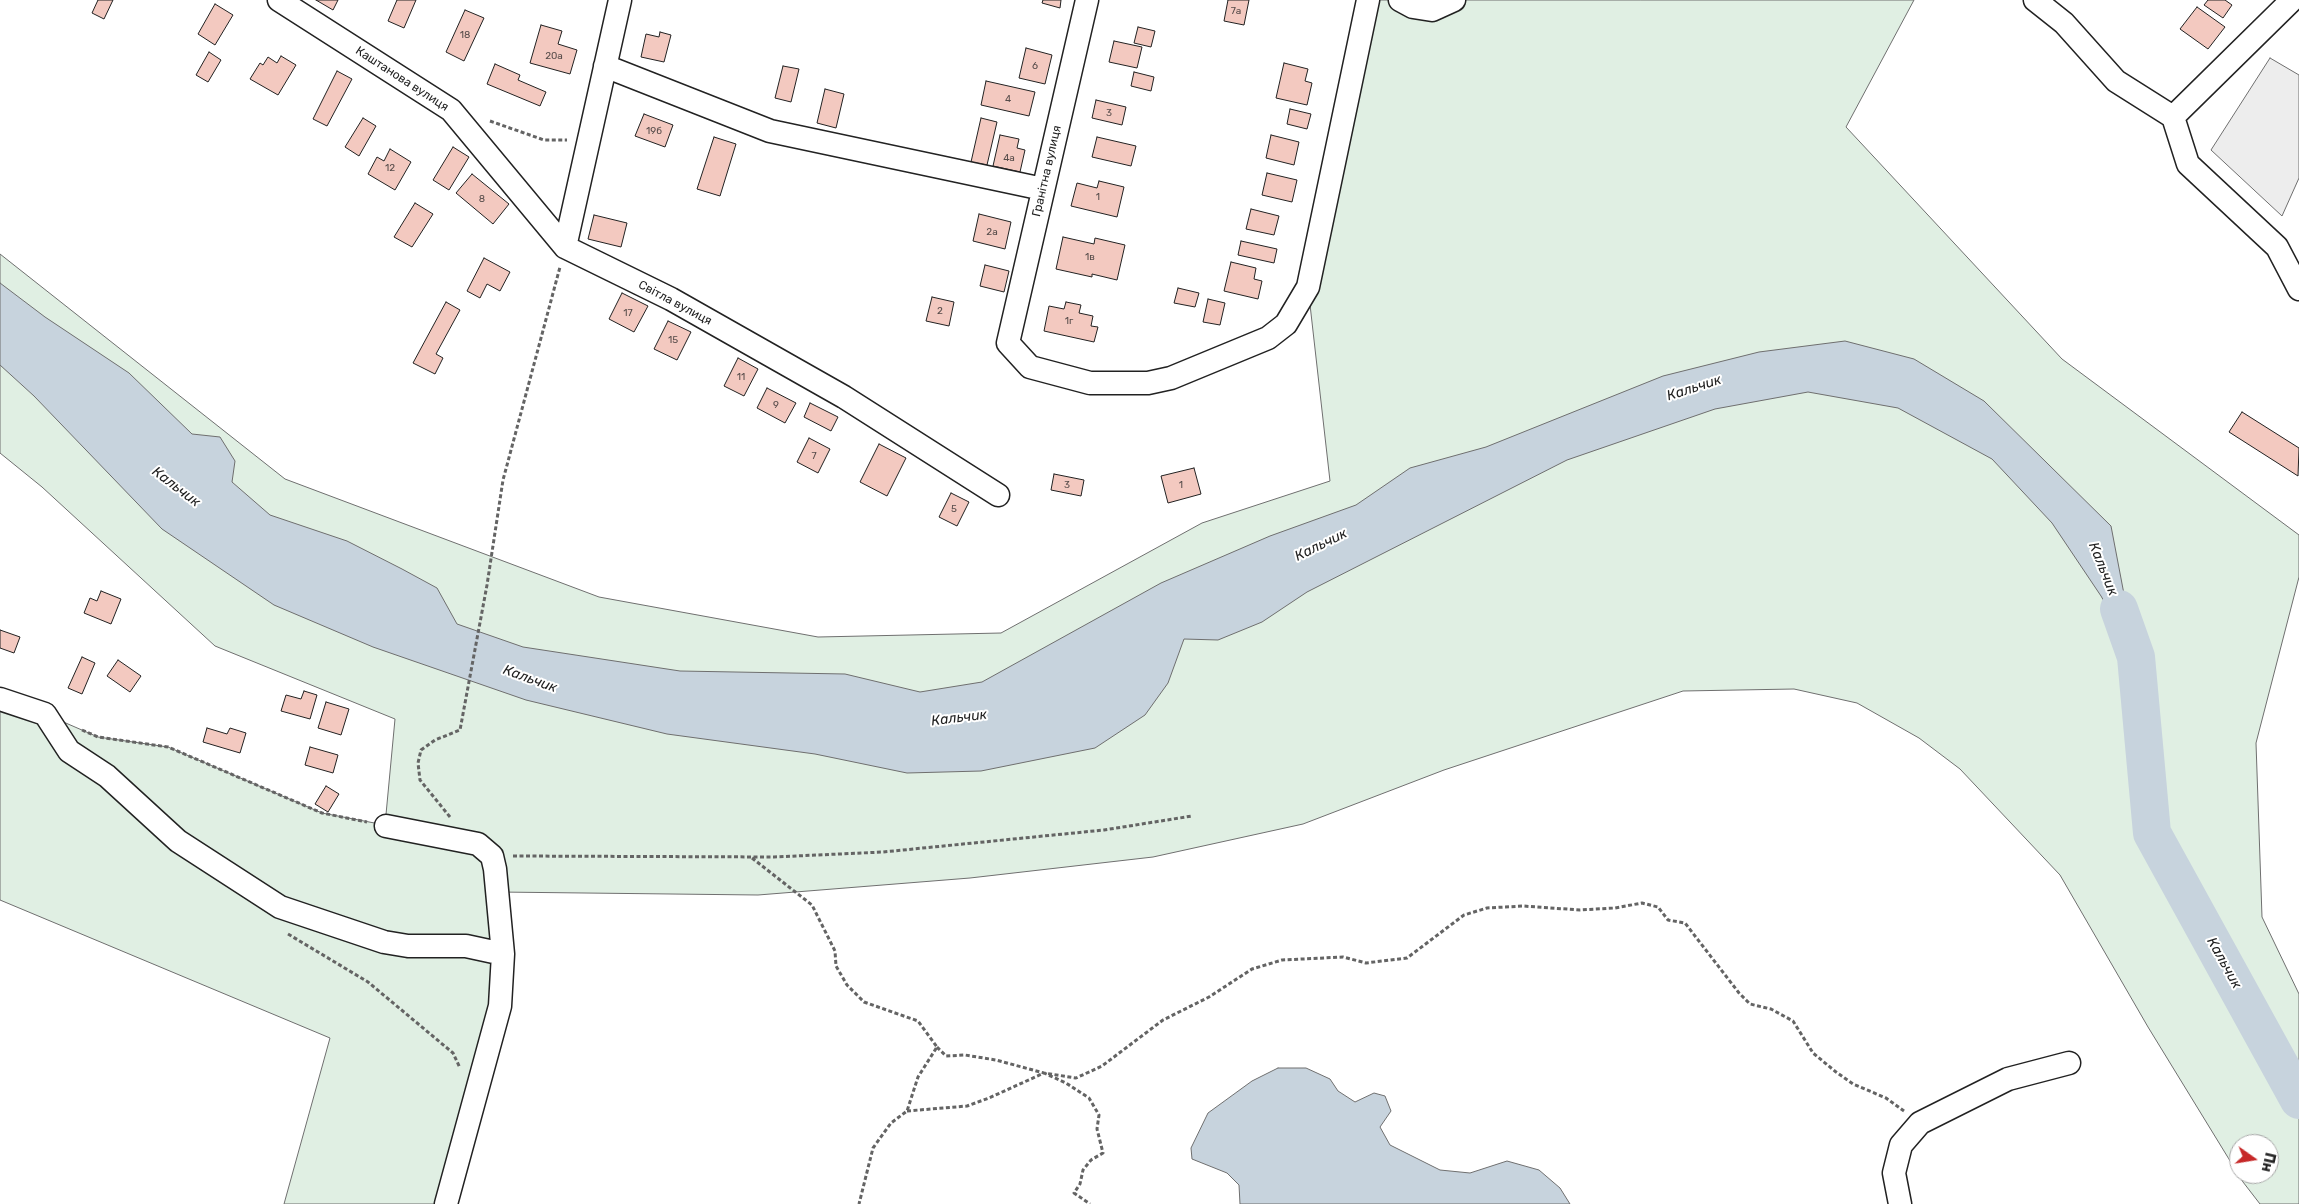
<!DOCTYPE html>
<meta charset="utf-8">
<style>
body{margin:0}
#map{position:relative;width:2299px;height:1204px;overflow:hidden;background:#fff;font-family:Rubik,sans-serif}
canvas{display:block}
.north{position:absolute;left:2229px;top:1134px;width:50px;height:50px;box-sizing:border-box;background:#fff;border:1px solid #a7a7a7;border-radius:50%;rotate:103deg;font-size:14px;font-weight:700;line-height:20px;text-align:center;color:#222}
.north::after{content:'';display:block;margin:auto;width:18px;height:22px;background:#c62828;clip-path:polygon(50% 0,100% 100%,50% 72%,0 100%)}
</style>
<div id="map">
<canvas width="2299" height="1204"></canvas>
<div class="north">Пн</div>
</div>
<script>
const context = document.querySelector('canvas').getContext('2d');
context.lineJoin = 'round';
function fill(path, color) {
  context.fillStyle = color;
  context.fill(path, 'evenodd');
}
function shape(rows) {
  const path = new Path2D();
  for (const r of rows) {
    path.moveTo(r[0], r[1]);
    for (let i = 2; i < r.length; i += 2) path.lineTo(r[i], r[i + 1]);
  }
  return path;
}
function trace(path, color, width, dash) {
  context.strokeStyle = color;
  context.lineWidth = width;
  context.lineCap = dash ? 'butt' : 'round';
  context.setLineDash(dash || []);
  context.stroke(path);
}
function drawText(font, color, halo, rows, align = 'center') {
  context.font = font + ' Rubik,sans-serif';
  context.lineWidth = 4;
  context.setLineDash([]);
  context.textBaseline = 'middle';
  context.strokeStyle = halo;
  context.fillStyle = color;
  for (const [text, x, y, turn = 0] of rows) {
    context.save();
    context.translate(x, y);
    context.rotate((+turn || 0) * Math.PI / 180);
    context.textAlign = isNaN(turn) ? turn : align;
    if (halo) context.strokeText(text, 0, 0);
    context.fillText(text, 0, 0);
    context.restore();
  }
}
const green = shape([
 [1368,0,1914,0,1846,127,2062,359,2299,535,2299,577,2256,743,2262,917,2299,994,2299,1204,2260,1204,2243,1182,2148,1027,2060,875,1960,769,1919,738,1857,703,1794,689,1683,691,1444,770,1303,824,1153,857,970,878,758,895,498,892,503,954,446,1204,284,1204,330,1038,0,900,0,699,45,714,98,737,168,747,322,813,385,825,395,719,215,646,42,487,0,453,0,254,285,479,599,597,818,637,1001,633,1202,523,1330,481,1308,287,1368,0],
 [2239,1144,2269,1144,2269,1174,2239,1174,2239,1144]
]);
fill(green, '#e0efe3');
trace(green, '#6f6f6f', 1);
const parking = shape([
 [2270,58,2299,75,2299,178,2282,216,2211,150,2270,58]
]);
fill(parking, '#ededed');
trace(parking, '#6f6f6f', 1);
const water = shape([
 [0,283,45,317,129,373,192,434,220,437,235,461,232,482,270,515,347,541,402,569,437,588,457,624,523,647,680,671,845,674,920,692,982,682,1161,583,1270,536,1356,505,1410,468,1486,447,1663,376,1759,352,1845,341,1914,359,1984,401,2111,526,2136,657,2101,596,2052,523,1992,459,1898,408,1808,392,1715,409,1567,460,1307,592,1262,622,1218,640,1184,639,1168,683,1145,715,1095,748,981,771,907,773,815,754,667,734,526,700,373,647,274,605,162,529,34,396,0,365,0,283],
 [1278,1068,1306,1068,1330,1079,1338,1091,1355,1102,1374,1093,1385,1096,1391,1111,1380,1127,1390,1145,1440,1170,1470,1173,1507,1161,1539,1170,1560,1188,1570,1204,1240,1204,1239,1185,1227,1173,1192,1159,1191,1148,1208,1113,1252,1081,1278,1068]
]);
fill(water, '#c7d3dd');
trace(water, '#6f6f6f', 1);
trace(shape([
 [2119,609,2136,657,2152,833,2299,1100]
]), '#c7d3dd', 38);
const building = shape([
 [98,0,113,0,104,19,92,13,98,0],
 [316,0,338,0,333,10,316,0],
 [397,0,416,0,404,28,388,21,397,0],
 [1043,0,1061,0,1060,8,1042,3,1043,0],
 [1228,0,1249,0,1244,25,1224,21,1228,0],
 [2208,0,2225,0,2232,5,2223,18,2204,5,2208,0],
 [215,4,233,15,215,45,198,34,215,4],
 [2197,7,2225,27,2208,49,2180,29,2197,7],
 [465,10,484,18,464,61,446,52,465,10],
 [541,25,562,31,558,44,577,50,570,74,530,63,541,25],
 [1138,27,1155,31,1151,47,1134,43,1138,27],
 [660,32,671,35,664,62,641,57,646,34,659,37,660,32],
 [1114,41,1142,47,1137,68,1109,62,1114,41],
 [1026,48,1052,55,1045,84,1019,78,1026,48],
 [209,52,221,60,208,82,196,75,209,52],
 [281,56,296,65,278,95,250,79,260,63,263,65,268,57,277,63,281,56],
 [1284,63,1308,69,1305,81,1312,83,1307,105,1276,98,1284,63],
 [495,64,520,75,518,80,546,92,540,106,487,84,495,64],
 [783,66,799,69,791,102,775,98,783,66],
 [337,71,352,79,327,126,313,119,337,71],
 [1134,72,1154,77,1151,91,1131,86,1134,72],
 [986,81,1035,92,1029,116,981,105,986,81],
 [825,89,844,94,836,128,817,123,825,89],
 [1096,100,1126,107,1122,125,1092,118,1096,100],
 [1290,109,1311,114,1307,129,1287,124,1290,109],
 [644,114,673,125,665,147,635,136,644,114],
 [363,118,376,126,359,156,345,147,363,118],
 [981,118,997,122,987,165,971,162,981,118],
 [1000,135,1019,139,1017,148,1025,150,1020,172,993,166,1000,135],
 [1271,135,1299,142,1294,165,1266,158,1271,135],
 [714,137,736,144,720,196,697,189,714,137],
 [1097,137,1136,146,1131,166,1092,157,1097,137],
 [453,147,469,157,449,190,433,180,453,147],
 [390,149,411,162,395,190,368,174,377,157,384,161,390,149],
 [1267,173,1297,180,1292,202,1262,195,1267,173],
 [472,174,509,204,493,224,456,193,472,174],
 [1099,181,1124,187,1117,217,1071,206,1077,183,1097,188,1099,181],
 [415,203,433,214,412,247,394,237,415,203],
 [1251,209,1279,216,1274,235,1246,229,1251,209],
 [979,214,1011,222,1005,249,973,241,979,214],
 [594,215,627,223,621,247,588,239,594,215],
 [1063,237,1094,244,1095,238,1125,245,1117,280,1092,274,1092,277,1056,269,1063,237],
 [1241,241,1277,249,1274,263,1238,255,1241,241],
 [484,258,510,272,500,291,487,284,480,298,467,291,484,258],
 [1231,262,1256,268,1254,279,1262,281,1258,299,1224,291,1231,262],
 [985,265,1009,271,1004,292,980,286,985,265],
 [1178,288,1199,293,1195,307,1174,303,1178,288],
 [622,293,648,306,634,332,609,319,622,293],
 [932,297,954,302,949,326,926,321,932,297],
 [1208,299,1225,303,1220,325,1203,322,1208,299],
 [446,302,460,310,436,354,443,358,435,374,413,363,446,302],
 [1066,302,1081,305,1079,313,1093,316,1091,326,1098,327,1094,342,1044,331,1049,306,1064,309,1066,302],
 [668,321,691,332,677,360,654,349,668,321],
 [738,358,758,369,744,396,724,386,738,358],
 [767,388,796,403,785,423,757,408,767,388],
 [810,403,838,417,831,431,804,417,810,403],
 [2242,412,2299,448,2298,476,2229,432,2242,412],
 [809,438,830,449,818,473,797,462,809,438],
 [879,444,906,458,887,496,860,482,879,444],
 [1194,468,1201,494,1168,503,1161,476,1194,468],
 [1054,474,1084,480,1081,496,1051,490,1054,474],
 [951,493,969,502,957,526,939,517,951,493],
 [101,591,121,599,111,624,84,613,90,598,97,601,101,591],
 [0,630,20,637,14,653,0,648,0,630],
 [82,657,95,663,82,694,68,688,82,657],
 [118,660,141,676,130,692,107,676,118,660],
 [304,691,317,695,310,719,281,711,286,695,301,699,304,691],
 [326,702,349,709,341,735,318,728,326,702],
 [207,728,227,734,230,728,246,733,240,753,203,742,207,728],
 [310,747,338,755,333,773,305,765,310,747],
 [326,786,339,794,328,812,315,804,326,786]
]);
fill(building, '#f3c9c0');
trace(building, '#222', 1);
const minor = shape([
 [279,0,451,110,565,247,671,299,844,397,998,495],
 [1087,0,1008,343,1030,367,1090,383,1148,383,1171,378,1268,338,1286,324,1308,287,1368,0],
 [1400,0,1413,7,1432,10,1454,0],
 [2035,0,2064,23,2116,81,2173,117,2188,164,2277,247,2299,289],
 [605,66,770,131,1043,189],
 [2173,117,2292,0],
 [565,247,620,0],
 [0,699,45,714,69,751,107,776,178,841,280,907,384,942,408,946,466,946,503,954],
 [386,826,478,844,492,856,495,869,503,954,500,1006,446,1204],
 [1900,1204,1894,1173,1901,1145,1920,1123,2008,1079,2069,1063]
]);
trace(minor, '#222', 25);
trace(shape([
 [490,121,544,140,567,140],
 [82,730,98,737,168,747,322,813,367,822],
 [450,817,420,780,418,763,421,750,435,740,460,730,487,585,503,480,560,267],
 [513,856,774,857,883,852,1104,830,1192,816],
 [752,858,812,905,835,951,836,966,847,985,864,1002,918,1021,937,1047,918,1077,907,1111,891,1123,873,1148,859,1204],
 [288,934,368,982,453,1053,460,1068],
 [937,1047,946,1056,965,1055,996,1060,1044,1073,1076,1078,1102,1066,1163,1020,1209,997,1252,969,1282,960,1343,957,1366,963,1407,958,1464,915,1487,908,1523,906,1580,910,1615,908,1642,903,1658,907,1668,920,1685,923,1739,993,1750,1004,1771,1009,1793,1021,1813,1053,1836,1072,1853,1084,1886,1098,1904,1111],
 [907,1111,967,1106,989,1098,1044,1073,1066,1083,1089,1098,1099,1115,1097,1129,1103,1153,1091,1160,1083,1170,1080,1184,1074,1193,1090,1204]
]), '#646464', 3, [4, 2.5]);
trace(minor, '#fff', 22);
drawText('10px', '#564c4a', null, [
 ["7а",1236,11],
 ["18",465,35],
 ["20а",554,56],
 ["6",1035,66],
 ["4",1008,99],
 ["3",1109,113],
 ["19б",654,131],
 ["4а",1009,158],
 ["12",390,168],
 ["1",1098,197],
 ["8",482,199],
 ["2а",992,232],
 ["1в",1090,257],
 ["2",940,311],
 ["17",628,313],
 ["1г",1069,321],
 ["15",673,340],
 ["11",741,377],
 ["9",776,405],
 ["7",814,456],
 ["3",1067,485],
 ["1",1181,485],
 ["5",954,509]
]);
drawText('12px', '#222', '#fff', [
 ["Каштанова вулиця",402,79,33],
 ["Гранітна вулиця",1047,171,-77],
 ["Світла вулиця",675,303,28]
]);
drawText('italic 14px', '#222', '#fff', [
 ["Кальчик",1694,388,-18],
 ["Кальчик",176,487,37],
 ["Кальчик",1321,545,-26],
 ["Кальчик",2103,569,68],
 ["Кальчик",530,679,20],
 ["Кальчик",959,718,-7],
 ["Кальчик",2224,963,61]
]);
</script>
